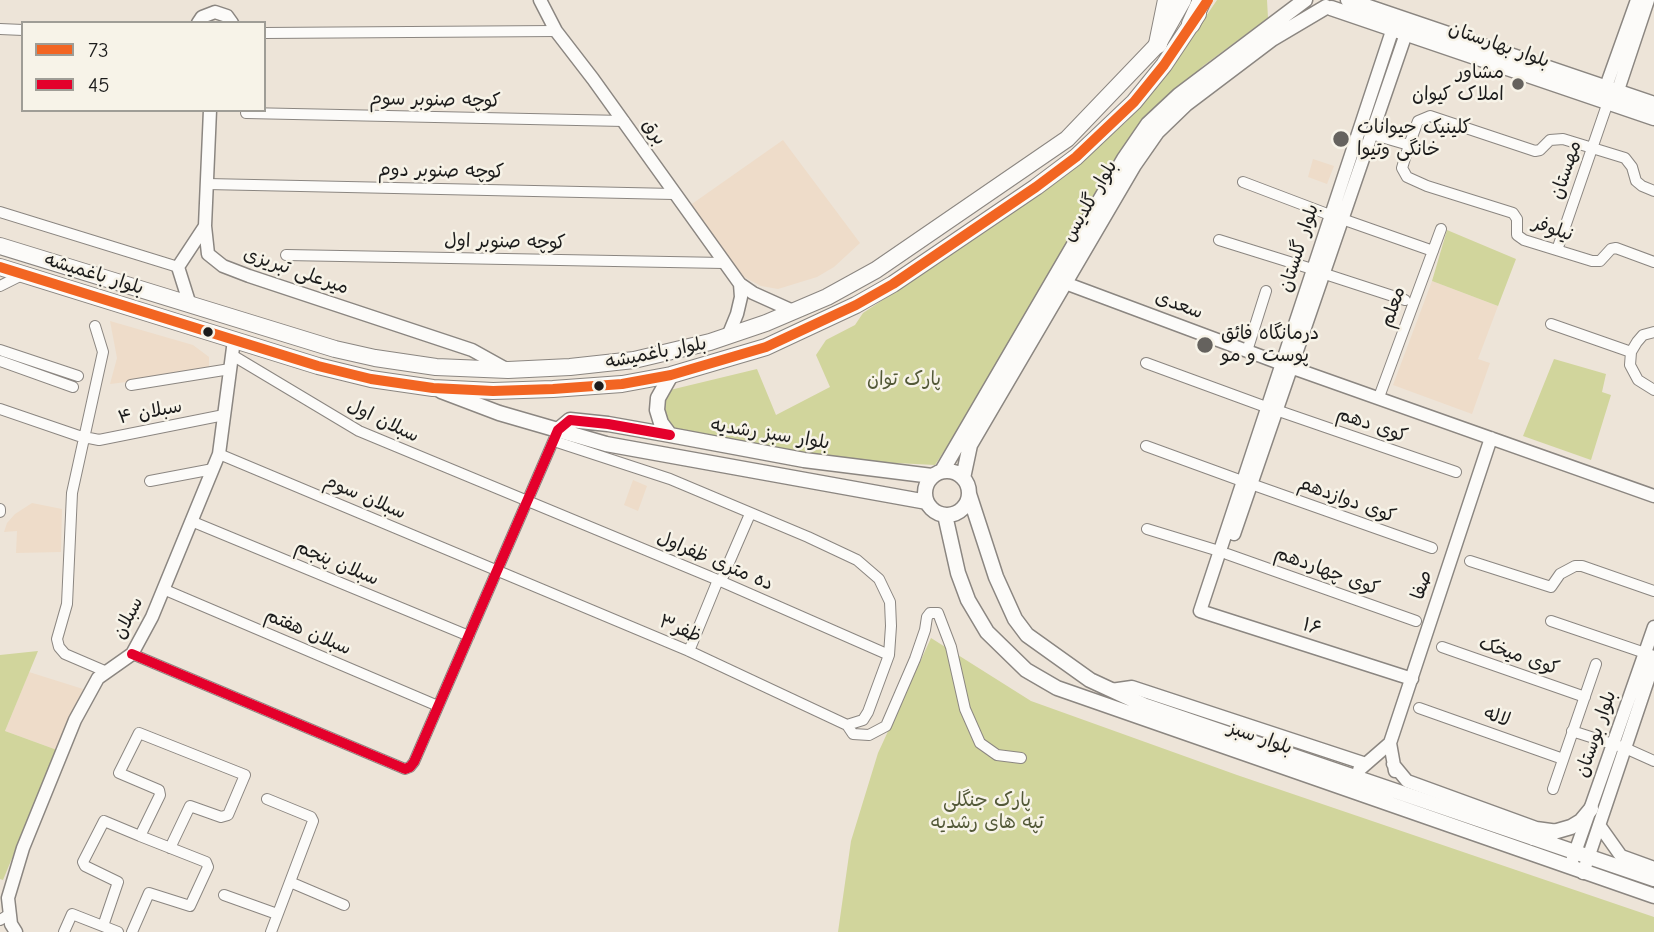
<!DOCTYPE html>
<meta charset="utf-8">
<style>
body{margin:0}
#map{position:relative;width:1654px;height:932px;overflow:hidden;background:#ede4d8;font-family:"Comic Neue",sans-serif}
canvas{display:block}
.legend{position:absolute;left:21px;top:21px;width:245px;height:91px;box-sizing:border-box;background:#f7f3e8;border:2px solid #9f9d96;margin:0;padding:9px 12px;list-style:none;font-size:21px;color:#1c1c1c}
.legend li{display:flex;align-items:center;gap:14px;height:35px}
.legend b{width:35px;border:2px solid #9f9d96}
</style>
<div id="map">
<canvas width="1654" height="932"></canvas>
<ul class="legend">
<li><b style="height:9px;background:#f26522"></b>73</li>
<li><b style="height:9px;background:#e4002b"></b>45</li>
</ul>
</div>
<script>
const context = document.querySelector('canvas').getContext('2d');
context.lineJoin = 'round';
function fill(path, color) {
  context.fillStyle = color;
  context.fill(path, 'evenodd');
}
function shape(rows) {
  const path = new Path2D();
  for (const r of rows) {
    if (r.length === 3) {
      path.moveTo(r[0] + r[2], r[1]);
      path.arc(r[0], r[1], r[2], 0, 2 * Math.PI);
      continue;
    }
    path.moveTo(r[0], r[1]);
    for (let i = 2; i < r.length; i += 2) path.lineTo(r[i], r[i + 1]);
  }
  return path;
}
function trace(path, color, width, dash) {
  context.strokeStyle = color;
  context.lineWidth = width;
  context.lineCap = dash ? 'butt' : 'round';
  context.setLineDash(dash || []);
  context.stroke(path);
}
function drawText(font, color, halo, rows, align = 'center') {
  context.font = font + ' "Comic Neue","Playpen Sans Arabic",sans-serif';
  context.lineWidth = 5;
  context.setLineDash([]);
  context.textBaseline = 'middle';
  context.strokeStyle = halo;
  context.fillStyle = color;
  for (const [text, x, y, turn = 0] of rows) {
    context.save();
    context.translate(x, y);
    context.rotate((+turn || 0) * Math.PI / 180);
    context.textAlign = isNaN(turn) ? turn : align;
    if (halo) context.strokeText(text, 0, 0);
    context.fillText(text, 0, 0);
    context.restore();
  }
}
fill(shape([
 [783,140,860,243,834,267,817,277,778,289,761,286,742,276,689,206],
 [1313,159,1334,166,1327,184,1308,177],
 [1432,281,1498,306,1478,359,1490,363,1472,414,1393,385],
 [110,321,193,345,209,357,209,367,207,372,110,384,117,358],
 [633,480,647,486,638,511,624,505],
 [32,503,62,509,61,552,16,553,17,531,4,532,7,523,15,514],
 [29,672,83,689,57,750,5,731]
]), '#eedcc9');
fill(shape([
 [1217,0,1267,0,1268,18,1203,66,1135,135,988,384,935,465,856,461,678,431,670,424,662,409,665,395,670,390,757,369,776,415,830,387,816,355,826,340,855,325,863,313,991,228,1067,175,1127,121,1163,79],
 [1447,230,1516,259,1498,306,1432,281],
 [1554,359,1606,374,1602,392,1611,395,1591,460,1523,436],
 [931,638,1031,701,1237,775,1654,917,1654,932,838,932,851,841,878,753],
 [38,651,5,731,57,750,3,880,0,879,0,655]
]), '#d1d59c');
const minor = shape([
 [0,29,23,30],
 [264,33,556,31],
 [246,113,624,121],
 [1371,134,1409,145,1418,121,1430,116,1535,151,1540,150,1550,140,1563,139,1625,158,1632,167,1636,181,1642,186,1654,191],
 [1409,145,1402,168,1407,177,1427,186,1513,213,1517,219,1517,235,1524,240,1592,261,1600,261,1611,249,1616,248,1654,262],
 [1243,182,1330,215],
 [207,184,674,194],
 [0,212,178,267],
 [1342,219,1433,251],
 [1219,240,1312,269],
 [1557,250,1608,102],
 [286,255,724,263],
 [1322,273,1405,300],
 [0,286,24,274],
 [1551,324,1631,352],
 [95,326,103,352,72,493,67,604,57,639,59,647,65,654,107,672],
 [1654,332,1643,335,1637,342,1631,352,1630,365,1638,380,1654,390],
 [0,350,78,376],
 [1247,351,1266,291],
 [232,355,359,431,718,580,889,655],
 [0,361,73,387],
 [1146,363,1266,407],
 [131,385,230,369],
 [1379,397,1441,229],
 [0,409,79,436,99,440,224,415],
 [1276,410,1456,472],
 [554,441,670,479,808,537,857,560,879,579,890,602,891,626,889,655,868,712,863,720,847,725],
 [1146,446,1242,481],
 [219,454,689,651,847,725,853,734,869,735,886,726,915,659,925,630,927,617,930,613,938,613,951,647,965,709,980,743,997,755,1021,758],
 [150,481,213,469],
 [1251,484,1432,548],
 [0,509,0,512],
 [191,521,469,636],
 [1147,529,1219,551],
 [1227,554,1416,621],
 [1470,561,1551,587,1560,574,1575,566,1582,566,1654,591],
 [721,581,750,514],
 [163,589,438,706],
 [1551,621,1654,656],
 [1442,647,1585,697],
 [689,651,718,580],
 [132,654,405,769,410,767,414,762,558,430],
 [1419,708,1563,759],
 [1572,731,1625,748,1654,761],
 [1553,789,1596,664],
 [267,799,311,817,313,821,271,932],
 [290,882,344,905],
 [224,895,277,914],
 [0,920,10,914],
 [103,926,118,882,85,866,83,862,104,821,140,836,160,795,159,790,119,773,139,733,245,775,228,815,221,817,190,806,170,848],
 [64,932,72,914,118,932],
 [132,932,149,893,190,906,208,867,206,862,140,836]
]);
const tertiary = shape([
 [540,0,556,31,593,79,740,284,753,293,793,311],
 [1395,22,1200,611,1412,679],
 [198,23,202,17,215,12,227,16,232,23],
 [1603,95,1637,0],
 [1615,99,1648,0],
 [210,110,205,226,208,254,223,266,249,276,472,350,508,370],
 [1065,283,1290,367,1654,496],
 [190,305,178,267,205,226],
 [728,336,737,314,741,297,740,284],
 [1234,534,1409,25],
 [1111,690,1132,687,1366,764],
 [1390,743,1491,438],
 [1393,764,1407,781,1536,828,1558,831],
 [1359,770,1390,743,1395,771],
 [1599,825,1621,856,1654,868],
 [1572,861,1654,627],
 [1583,873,1654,662],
 [16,932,11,924,8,898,23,848,75,720,98,678,132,654,152,617,219,454,234,340]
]);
const secondary = shape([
 [1348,0,1654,104],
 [1331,8,1654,118],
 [671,375,658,398,657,410,661,423,670,435,804,460,932,476],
 [441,391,499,413,606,444,927,502],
 [558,430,570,420,608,424,670,435],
 [942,471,1124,159,1148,124,1179,95,1305,0],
 [947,493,22],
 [963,478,970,445,1134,165,1157,132,1186,104,1272,39,1326,7],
 [969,494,996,577,1015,619,1027,635,1090,680,1146,706,1654,879],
 [945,515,958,573,968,600,987,632,1026,670,1057,688,1654,896],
 [1533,838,1571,827,1581,821,1591,809]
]);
const primary = shape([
 [0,246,335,349,375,358,436,367,508,370,570,367,634,360,710,342,766,323,827,297,876,270,1067,139,1158,44,1183,0],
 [0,267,318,366,371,379,433,388,493,391,553,389,622,384,671,375,766,347,856,305,893,284,1036,187,1076,157,1134,102,1164,65,1198,14]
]);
const trunk = shape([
 [1191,24,1202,0],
 [1158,44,1167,0]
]);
trace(minor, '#8b8681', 12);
trace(tertiary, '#8b8681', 15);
trace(secondary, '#8b8681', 17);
trace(primary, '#8b8681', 18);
trace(trunk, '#8b8681', 20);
trace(minor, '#fcfbf9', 10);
trace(tertiary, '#fcfbf9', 12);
trace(secondary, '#fcfbf9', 14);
trace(primary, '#fcfbf9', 16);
trace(trunk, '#fcfbf9', 18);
trace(shape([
 [0,267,318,366,371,379,433,388,493,391,553,389,622,384,671,375,766,347,856,305,893,284,1036,187,1076,157,1134,102,1164,65,1208,0]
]), '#f26522', 10);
trace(shape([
 [132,654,405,769,410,767,414,762,558,430,570,420,608,424,670,435]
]), '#e4002b', 10);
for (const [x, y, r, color] of [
 [1518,84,7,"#65625e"],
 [1341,139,9,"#65625e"],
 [208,332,6,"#1c1c1c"],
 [1205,345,9,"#65625e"],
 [599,386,6,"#1c1c1c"]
]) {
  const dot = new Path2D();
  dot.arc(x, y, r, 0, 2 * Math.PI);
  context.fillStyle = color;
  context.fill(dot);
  trace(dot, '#f7f3e8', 2.5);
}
drawText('19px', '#1c1c1c', '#f7f3e8', [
 ["بلوار بهارستان",1499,45,19],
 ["کوچه صنوبر سوم",435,100,1],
 ["برق",654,132,56],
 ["مهستان",1566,170,-71],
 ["کوچه صنوبر دوم",441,171,1],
 ["بلوار گلدیس",1090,201,-60],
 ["نیلوفر",1553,229,19],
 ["کوچه صنوبر اول",505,242,1],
 ["بلوار گلستان",1299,248,-72],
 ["میرعلی تبریزی",296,271,19],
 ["بلوار باغمیشه",94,274,17],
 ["سعدی",1179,305,20],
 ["معلم",1393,307,-70],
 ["بلوار باغمیشه",656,353,-11],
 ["سبلان ۴",150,412,-11],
 ["سبلان اول",383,421,25],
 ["کوی دهم",1372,425,19],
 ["بلوار سبز رشدیه",770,434,9],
 ["سبلان سوم",365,497,23],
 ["کوی دوازدهم",1347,500,20],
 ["ده متری ظفراول",715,561,23],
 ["سبلان پنجم",337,563,23],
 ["کوی چهاردهم",1327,571,20],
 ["صفا",1422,585,-72],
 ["سبلان",128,618,-63],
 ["۱۶",1312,627,18],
 ["ظفر۳",680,629,23],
 ["سبلان هفتم",308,632,23],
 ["کوی میخک",1519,656,19],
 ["لاله",1497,717,19],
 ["بلوار بوستان",1596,734,-71],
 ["بلوار سبز",1260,738,19]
]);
drawText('19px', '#1c1c1c', '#f7f3e8', [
 ["مشاور",1504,73,"right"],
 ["املاک کیوان",1504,95,"right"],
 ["کلینیک حیوانات",1357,128],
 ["خانگی وتیوا",1357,150],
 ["درمانگاه فائق",1221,334],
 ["پوست و مو",1221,356]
], 'left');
drawText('19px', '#535938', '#f7f3e8', [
 ["پارک توان",904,380],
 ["پارک جنگلی",987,801],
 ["تپه های رشدیه",987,823]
]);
</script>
